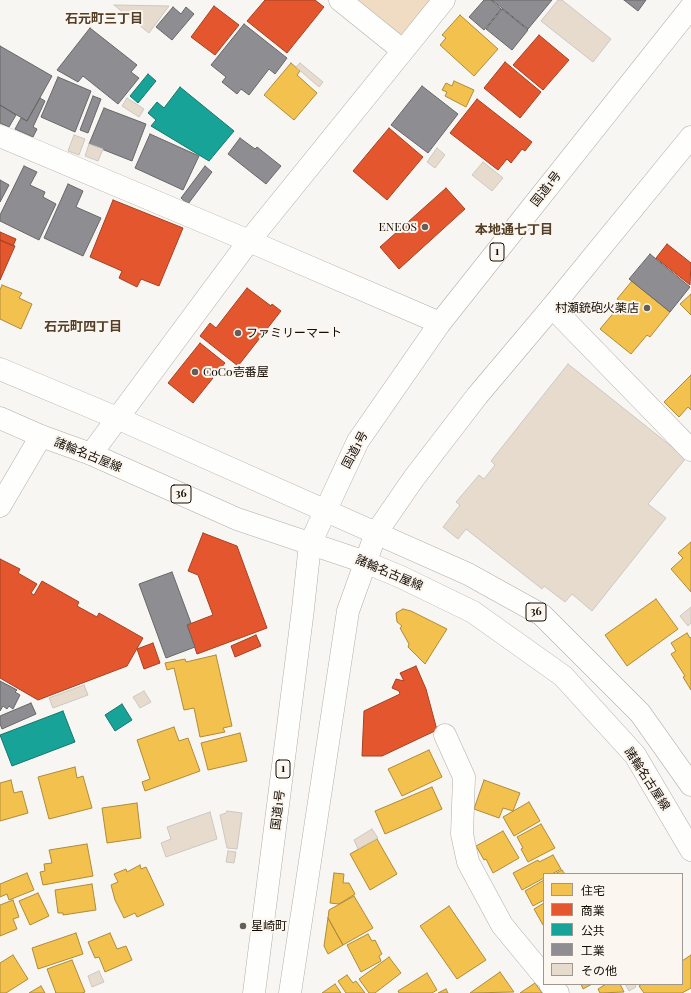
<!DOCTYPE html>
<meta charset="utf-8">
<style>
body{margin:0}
#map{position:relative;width:691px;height:993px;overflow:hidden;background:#f8f6f3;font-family:"Playfair Display","Noto Sans JP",serif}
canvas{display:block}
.legend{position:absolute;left:543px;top:873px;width:140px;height:112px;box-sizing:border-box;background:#fbf6f0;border:1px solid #9e9891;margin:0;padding:5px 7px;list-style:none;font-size:12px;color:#130c03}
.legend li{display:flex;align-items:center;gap:8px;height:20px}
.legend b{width:20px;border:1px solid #9e9891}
</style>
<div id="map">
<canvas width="691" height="993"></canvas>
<ul class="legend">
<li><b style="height:11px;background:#f2c14e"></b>住宅</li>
<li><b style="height:11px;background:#e4572e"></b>商業</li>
<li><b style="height:11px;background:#17a398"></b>公共</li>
<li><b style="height:11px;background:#8d8d92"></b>工業</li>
<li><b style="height:11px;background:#e6dbcd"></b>その他</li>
</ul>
</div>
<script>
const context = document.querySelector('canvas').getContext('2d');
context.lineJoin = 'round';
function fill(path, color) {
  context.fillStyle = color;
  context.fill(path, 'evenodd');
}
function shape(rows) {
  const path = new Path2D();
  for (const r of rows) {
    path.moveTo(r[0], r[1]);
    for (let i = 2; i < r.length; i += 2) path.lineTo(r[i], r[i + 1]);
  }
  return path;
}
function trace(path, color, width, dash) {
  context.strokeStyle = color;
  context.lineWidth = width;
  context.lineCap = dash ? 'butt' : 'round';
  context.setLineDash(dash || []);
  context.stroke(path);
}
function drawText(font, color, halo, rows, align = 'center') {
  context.font = font + ' "Playfair Display","Noto Sans JP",serif';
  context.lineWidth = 4;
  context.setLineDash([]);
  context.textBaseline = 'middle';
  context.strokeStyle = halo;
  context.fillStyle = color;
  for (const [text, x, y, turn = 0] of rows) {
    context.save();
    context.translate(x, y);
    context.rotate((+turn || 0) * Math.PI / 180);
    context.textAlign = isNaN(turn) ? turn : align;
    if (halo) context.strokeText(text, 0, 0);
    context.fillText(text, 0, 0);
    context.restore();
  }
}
fill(shape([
 [346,0,433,0,401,42]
]), '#efdcc3');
const homes = shape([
 [460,15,498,49,474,76,440,45,446,38,442,35,460,15],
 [291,63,300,71,297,75,317,93,294,120,264,95,291,63],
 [454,81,474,90,466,107,445,96,447,92,442,90,446,83,452,86,454,81],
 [632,281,670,312,650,337,647,335,631,354,600,329,622,303,617,299,632,281],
 [2,285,22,293,19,298,32,304,21,329,0,319,0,290,2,285],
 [691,294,691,315,680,304,691,294],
 [691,375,691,410,688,407,679,417,664,402,691,375],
 [691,542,691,592,671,569,683,558,678,553,691,542],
 [656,599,678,629,627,666,605,635,656,599],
 [403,609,411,611,447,629,425,664,408,647,409,644,400,628,402,626,397,622,396,613,403,609],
 [687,633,690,638,691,637,691,690,683,677,685,676,671,654,676,651,671,643,687,633],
 [216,655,232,726,223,728,225,732,200,737,194,708,184,710,174,668,167,670,165,663,185,659,186,662,216,655],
 [174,727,179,741,188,738,200,771,145,791,142,782,150,779,137,740,174,727],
 [240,733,247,761,208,770,201,743,240,733],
 [429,750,442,777,402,796,388,769,429,750],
 [75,767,77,778,83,776,92,808,49,819,38,777,75,767],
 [11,780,14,793,22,791,28,813,0,821,0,783,11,780],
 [484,780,520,793,513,811,503,808,499,818,474,809,484,780],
 [432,787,442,809,385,834,375,811,432,787],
 [529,802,540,821,514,836,503,817,529,802],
 [137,803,141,838,107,843,102,808,137,803],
 [541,824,555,848,528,862,521,849,523,848,517,837,541,824],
 [503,831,519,858,493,873,486,859,484,860,476,846,503,831],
 [377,839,397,874,370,890,350,854,377,839],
 [87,844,93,876,43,885,40,872,45,871,44,864,52,863,49,850,87,844],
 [553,855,561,869,552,874,544,874,544,878,522,890,513,873,538,860,539,862,553,855],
 [140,865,141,869,146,867,164,905,137,917,135,913,124,918,115,900,111,885,118,882,114,874,126,869,127,872,140,865],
 [562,870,565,874,555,874,562,870],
 [27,873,34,890,9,900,7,894,0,897,0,884,27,873],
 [334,873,344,874,343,883,349,883,355,894,339,904,330,903,334,873],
 [544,880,544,900,533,906,525,891,544,880],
 [92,884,96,910,63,915,63,913,58,913,55,890,92,884],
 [38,893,49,916,30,925,19,901,38,893],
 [354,896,373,928,343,945,328,918,329,910,354,896],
 [13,900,19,917,13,919,17,929,0,936,0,905,13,900],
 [544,903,544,925,543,925,534,909,544,903],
 [449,906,486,960,457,979,420,926,449,906],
 [328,918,343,945,328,954,324,946,328,918],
 [76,933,83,954,38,969,32,948,76,933],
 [110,933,117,949,126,946,132,960,105,972,99,957,95,958,88,942,110,933],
 [368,934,372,941,375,940,382,954,379,956,381,961,361,972,347,945,368,934],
 [13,955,28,979,6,993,0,993,0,963,13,955],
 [691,955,691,988,682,993,644,993,639,986,642,984,682,984,682,961,691,955],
 [389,957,401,973,375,993,369,993,359,979,389,957],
 [72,960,85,992,82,993,55,993,56,993,47,969,72,960],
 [500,972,514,992,470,993,500,972],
 [427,973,437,990,432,993,399,993,398,991,427,973],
 [347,975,353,983,356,981,365,993,346,993,338,981,347,975],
 [535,983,542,993,520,993,535,983],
 [335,984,341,993,322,993,335,984],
 [581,984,592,984,583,989,581,984],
 [606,984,620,984,624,992,600,993,598,989,606,984],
 [41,986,45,993,29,993,41,986],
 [446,989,448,993,438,993,446,989]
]);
fill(homes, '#f2c14e');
trace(homes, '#af8b38', 1);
const shops = shape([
 [265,0,315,0,324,7,287,53,247,21,265,0],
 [214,6,239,25,215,55,191,37,214,6],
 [539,35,569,60,543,90,513,65,539,35],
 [505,62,541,92,520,118,484,88,505,62],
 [477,99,532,142,525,151,522,149,511,163,507,159,498,170,450,133,477,99],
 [389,128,423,157,387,200,353,171,389,128],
 [446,188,465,209,399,269,380,247,446,188],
 [113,200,183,228,159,286,141,279,137,287,119,278,122,271,90,257,113,200],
 [0,232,16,239,13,246,0,240,0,232],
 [0,240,15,246,0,280,0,240],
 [667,244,691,263,690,285,656,258,667,244],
 [247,288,271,306,272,304,281,311,238,366,200,336,210,323,216,328,247,288],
 [200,343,225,363,193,403,168,383,200,343],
 [203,533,237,546,267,628,197,654,187,625,213,615,198,575,188,571,203,533],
 [0,559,20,569,18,573,37,584,31,593,34,595,42,581,79,602,77,606,97,617,99,613,143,638,127,666,38,700,0,678,0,559],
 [256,635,261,646,235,657,231,646,256,635],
 [153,643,160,663,144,669,137,649,153,643],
 [416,666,426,689,437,730,382,756,362,756,364,711,400,694,399,691,392,688,396,679,404,681,400,673,416,666]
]);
fill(shops, '#e4572e');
trace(shops, '#a54021', 1);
const public = shape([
 [148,74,156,81,138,103,130,96,148,74],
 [180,87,234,131,209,161,151,126,156,120,148,113,157,102,164,108,180,87],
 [122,704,132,720,115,731,105,715,122,704],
 [63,711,75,742,12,766,0,735,63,711]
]);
fill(public, '#17a398');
trace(public, '#16766b', 1);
const industry = shape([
 [484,0,491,0,501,9,484,30,469,17,484,0],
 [492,0,552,0,528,29,492,0],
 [624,0,646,0,638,11,624,0],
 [173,7,181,14,186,7,194,14,172,40,156,27,173,7],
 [502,9,528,30,512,50,486,29,502,9],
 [244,24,287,58,275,74,269,69,249,95,241,89,237,94,222,82,226,77,211,65,244,24],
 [90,28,137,65,131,72,139,78,118,104,83,76,78,82,57,70,90,28],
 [0,46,52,76,27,121,0,105,0,46],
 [58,77,91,91,75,132,41,117,58,77],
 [422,86,458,114,428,153,391,125,422,86],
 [93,96,101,99,88,133,80,130,93,96],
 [40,98,45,101,33,127,37,129,33,137,15,129,21,118,27,121,40,98],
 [0,105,16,115,9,127,0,123,0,105],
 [104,108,146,124,132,161,89,144,104,108],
 [150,134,199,156,183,190,135,168,150,134],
 [240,138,255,149,257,147,281,166,266,184,228,154,240,138],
 [24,166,37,172,30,185,45,192,43,197,56,204,39,240,0,221,0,215,24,166],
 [205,166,212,172,188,204,181,198,205,166],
 [0,180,9,185,0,202,0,180],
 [68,184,83,191,76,207,101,218,83,256,44,238,68,184],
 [650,254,690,287,670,312,629,279,650,254],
 [172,572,191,623,187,625,195,647,166,658,139,584,172,572],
 [0,681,17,690,15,692,20,695,13,709,9,706,7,709,3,706,0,711,0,681],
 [31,703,36,714,2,729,0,724,0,716,31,703]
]);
fill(industry, '#8d8d92');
trace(industry, '#686667', 1);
const building = shape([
 [558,0,562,0,611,39,593,62,541,21,558,0],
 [114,5,169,6,149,33,114,5],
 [300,63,323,82,319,87,296,67,300,63],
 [127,98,144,109,139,117,122,106,127,98],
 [74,135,85,139,79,155,68,151,74,135],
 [89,144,103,149,98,161,85,156,89,144],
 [437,148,445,155,435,168,427,162,437,148],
 [483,162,503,178,492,191,472,175,483,162],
 [568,364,686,458,648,504,666,518,592,611,572,594,565,602,544,586,542,589,466,529,458,539,443,527,460,505,456,502,479,475,484,479,495,465,491,461,568,364],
 [691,607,691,623,688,626,680,616,691,607],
 [84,685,88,695,53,708,49,698,84,685],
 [144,691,151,702,140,708,133,697,144,691],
 [227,811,242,813,237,849,227,848,220,815,226,813,227,811],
 [210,812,217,839,166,857,161,843,171,839,167,827,210,812],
 [372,829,378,838,358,849,354,840,372,829],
 [228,851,236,852,234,863,226,862,228,851],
 [99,971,104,982,92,987,88,976,99,971],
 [625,984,635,984,636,987,629,991,625,984]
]);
fill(building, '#e6dbcd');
trace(building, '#ccc7c0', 1);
const minor = shape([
 [340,0,402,50],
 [0,136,249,241,440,323],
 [552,307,691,450],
 [91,454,249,241,444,0],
 [445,735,464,777,462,834,468,862,502,925,544,976],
 [550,984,558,993]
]);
const tertiary = shape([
 [0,506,41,436]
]);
const primary = shape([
 [0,369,117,418,468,574,542,615,640,713,691,785],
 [0,418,41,436,91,454,237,519,365,562,401,577,473,612,563,676,635,755,691,850]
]);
const trunk = shape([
 [254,993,303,609,310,544,358,441,440,323,691,7],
 [290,993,348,611,376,533,414,478,477,396,552,307,691,137]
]);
trace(minor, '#b2ada7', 23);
trace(tertiary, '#b2ada7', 23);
trace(primary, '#b2ada7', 23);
trace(trunk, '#b2ada7', 23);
trace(minor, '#fefefd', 22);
trace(tertiary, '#fefefd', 22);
trace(primary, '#fefefd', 22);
trace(trunk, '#fefefd', 22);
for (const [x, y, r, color] of [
 [425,227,4,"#635e57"],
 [647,308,4,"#635e57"],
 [238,333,4,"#635e57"],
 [195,372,4,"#635e57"],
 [243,926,4,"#635e57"]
]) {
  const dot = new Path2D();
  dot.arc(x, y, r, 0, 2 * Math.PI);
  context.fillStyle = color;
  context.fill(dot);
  trace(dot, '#fbf6f0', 1.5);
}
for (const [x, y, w] of [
 [497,252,14],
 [181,494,20],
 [536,612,20],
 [283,769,14]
]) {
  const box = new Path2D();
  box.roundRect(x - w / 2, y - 9, w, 18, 3);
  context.fillStyle = '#fbf6f0';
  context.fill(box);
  trace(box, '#130c03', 1);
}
drawText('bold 11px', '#130c03', null, [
 ["1",497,252],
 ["36",181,494],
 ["36",536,612],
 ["1",283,769]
]);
drawText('12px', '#130c03', '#fbf6f0', [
 ["国道1号",546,189,-52],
 ["国道1号",355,450,-62],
 ["諸輪名古屋線",88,455,22],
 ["諸輪名古屋線",389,573,23],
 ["諸輪名古屋線",647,779,57],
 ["国道1号",278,810,-83]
]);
drawText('12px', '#130c03', '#fbf6f0', [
 ["ENEOS",417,227,"right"],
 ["村瀬銃砲火薬店",639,308,"right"],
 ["ファミリーマート",246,333],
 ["CoCo壱番屋",203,372],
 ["星崎町",251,926]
], 'left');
drawText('bold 13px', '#523f26', '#fbf6f0', [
 ["石元町三丁目",104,19],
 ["本地通七丁目",514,230],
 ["石元町四丁目",83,327]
]);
</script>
